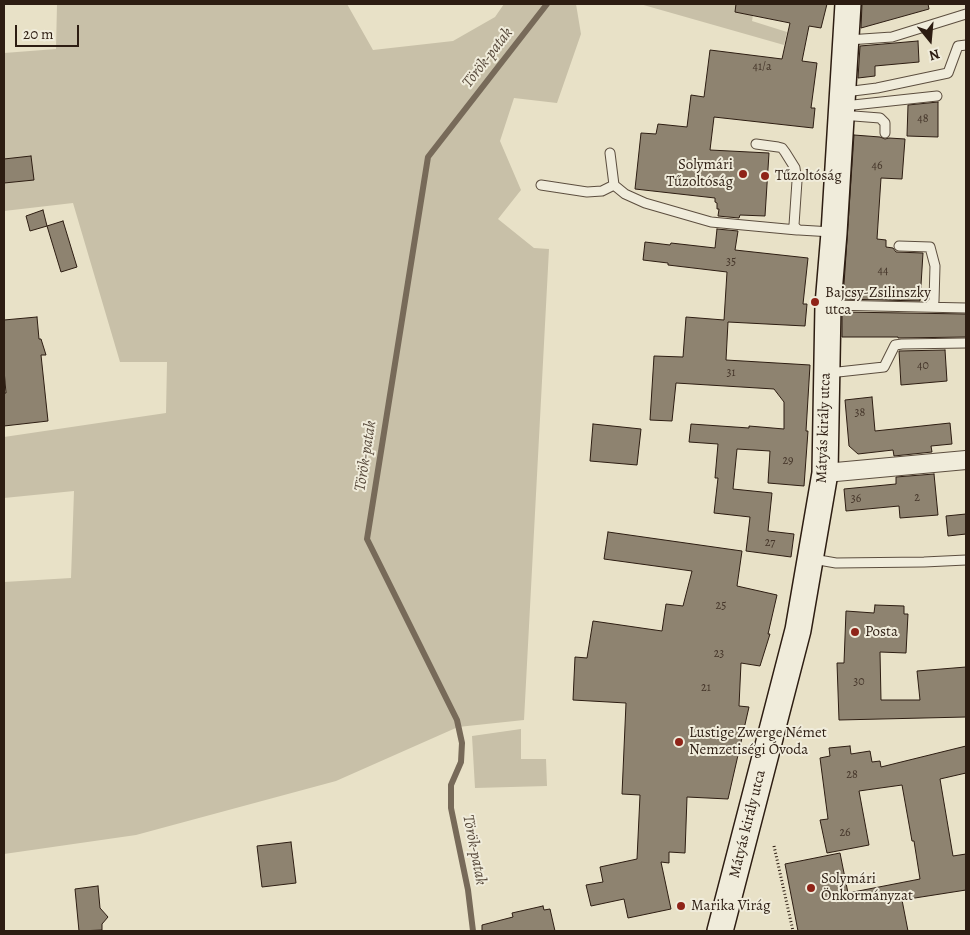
<!DOCTYPE html>
<meta charset="utf-8">
<style>
body{margin:0}
#map{position:relative;width:970px;height:935px;overflow:hidden;background:#e8e1c7;font-family:Alegreya,serif}
canvas{display:block}
.frame{position:absolute;inset:0;border:5px solid #2d1d12;pointer-events:none}
.north{position:absolute;left:905px;top:15px;width:50px;height:50px;-webkit-text-stroke:4px #f0ecdb;paint-order:stroke;rotate:163deg;font-size:14px;font-weight:700;line-height:20px;text-align:center;color:#2d1d12}
.north::after{content:'';display:block;margin:auto;width:18px;height:22px;background:#2d1d12;clip-path:polygon(50% 0,100% 100%,50% 72%,0 100%)}
.scale{position:absolute;left:15px;top:25px;width:64px;height:22px;box-sizing:border-box;border:2px solid #2d1d12;border-top:0;padding-left:6px;font-size:15px;line-height:18px;white-space:nowrap;color:#2d1d12;-webkit-text-stroke:4px #f0ecdb;paint-order:stroke}
</style>
<div id="map">
<canvas width="970" height="935"></canvas>
<div class="frame"></div>
<div class="north">N</div>
<div class="scale">20 m</div>
</div>
<script>
const context = document.querySelector('canvas').getContext('2d');
context.lineJoin = 'round';
function fill(path, color) {
  context.fillStyle = color;
  context.fill(path, 'evenodd');
}
function shape(rows) {
  const path = new Path2D();
  for (const r of rows) {
    path.moveTo(r[0], r[1]);
    for (let i = 2; i < r.length; i += 2) path.lineTo(r[i], r[i + 1]);
  }
  return path;
}
function trace(path, color, width, dash) {
  context.strokeStyle = color;
  context.lineWidth = width;
  context.lineCap = dash ? 'butt' : 'round';
  context.setLineDash(dash || []);
  context.stroke(path);
}
function drawText(font, color, halo, rows, align = 'center') {
  context.font = font + ' Alegreya,serif';
  context.lineWidth = 4;
  context.setLineDash([]);
  context.textBaseline = 'middle';
  context.strokeStyle = halo;
  context.fillStyle = color;
  for (const [text, x, y, turn = 0] of rows) {
    context.save();
    context.translate(x, y);
    context.rotate((+turn || 0) * Math.PI / 180);
    context.textAlign = isNaN(turn) ? turn : align;
    if (halo) context.strokeText(text, 0, 0);
    context.fillText(text, 0, 0);
    context.restore();
  }
}
fill(shape([
 [57,4,347,4,373,50,453,41,495,17,504,4,576,4,581,34,557,103,514,98,500,141,521,190,498,219,534,248,549,249,524,720,458,727,336,781,136,835,4,854,4,582,71,578,74,491,4,498,4,437,166,413,167,362,120,362,73,203,4,211,4,53,56,49],
 [640,4,755,4,752,21,787,32,784,45],
 [521,729,521,759,546,759,547,786,475,788,472,736]
]), '#c8c0a8');
trace(shape([
 [473,931,468,890,451,808,451,785,461,762,462,743,457,720,367,539,428,157,547,4]
]), '#776a59', 6);
const building = shape([
 [736,4,827,4,821,28,809,26,802,61,817,63,811,108,815,108,813,128,714,117,710,150,769,153,765,216,740,215,739,218,718,216,719,209,717,209,717,203,715,202,715,198,635,189,641,133,656,134,658,124,687,127,691,95,704,97,710,50,782,59,790,23,735,12,736,4],
 [862,4,928,4,929,9,861,28,862,4],
 [918,41,919,62,875,66,875,76,858,78,860,46,918,41],
 [938,102,938,137,907,136,908,105,938,102],
 [854,135,880,137,885,139,889,138,905,139,902,179,881,178,877,239,886,240,886,247,893,248,896,252,923,253,920,301,843,299,854,135],
 [31,156,34,180,4,183,4,159,31,156],
 [43,210,47,226,30,231,26,216,43,210],
 [63,221,77,267,61,272,47,226,63,221],
 [717,229,738,231,735,250,808,258,803,304,807,304,805,326,728,322,726,360,810,365,806,431,808,431,804,486,768,483,770,451,737,449,733,489,772,493,768,531,794,534,791,557,746,551,750,517,714,513,718,478,715,478,718,444,689,442,691,424,749,428,749,426,784,429,784,402,774,389,676,383,672,421,650,420,654,356,683,357,686,317,724,320,727,272,668,265,668,263,643,260,645,242,670,245,671,243,715,248,717,229],
 [842,312,966,314,966,337,898,338,898,337,842,337,842,312],
 [37,317,39,339,41,339,46,355,41,355,48,421,4,426,4,393,6,393,4,370,4,320,37,317],
 [945,350,947,381,901,385,899,351,945,350],
 [872,397,875,431,950,423,952,444,931,446,932,452,894,456,893,450,858,454,849,446,845,400,872,397],
 [593,424,641,429,637,465,590,461,593,424],
 [934,474,938,515,900,518,899,506,846,511,844,489,896,484,896,477,934,474],
 [966,514,966,534,948,536,946,516,966,514],
 [608,532,742,551,737,586,777,595,768,634,770,634,760,666,741,663,739,706,749,707,728,799,687,797,685,853,669,852,669,863,661,862,671,909,628,918,624,899,591,906,586,885,603,882,600,867,637,859,640,795,622,794,626,703,573,700,575,657,587,658,593,621,662,631,666,604,683,606,692,571,604,559,608,532],
 [875,605,904,606,904,614,908,614,906,653,880,652,881,700,920,700,917,671,966,667,966,717,839,720,837,663,844,663,846,611,874,613,875,605],
 [850,746,851,754,870,751,872,762,880,761,881,767,966,746,966,773,940,779,953,856,966,854,966,890,902,900,908,931,798,931,785,864,840,853,848,893,920,879,914,841,912,841,902,785,859,791,869,845,827,853,820,820,828,819,820,758,830,756,829,748,850,746],
 [291,842,296,883,262,887,257,846,291,842],
 [98,886,100,908,108,917,102,924,102,930,79,931,75,889,98,886],
 [543,906,544,910,550,909,555,931,482,931,482,925,513,917,512,913,543,906]
]);
fill(building, '#8e8370');
trace(building, '#2d1d12', 1);
const service = shape([
 [848,40,892,37,966,14],
 [845,92,877,88,948,73,958,46,966,45],
 [844,106,937,96],
 [841,115,880,118,885,123,885,133],
 [756,144,778,147,782,148,785,152,795,168,797,181,794,225,796,228,799,230,832,232],
 [610,153,614,185,625,194,645,203,711,222,797,230],
 [541,185,587,192,602,191,614,185],
 [899,246,930,247,935,266,934,301,929,307],
 [830,305,966,308],
 [829,373,884,367,895,345,902,344,966,343],
 [813,559,836,563,924,562,966,560]
]);
const minor = shape([
 [825,473,966,460]
]);
const secondary = shape([
 [720,931,798,630,825,473,828,305,834,233,848,4]
]);
trace(service, '#5c4e3f', 11);
trace(minor, '#5c4e3f', 20);
trace(secondary, '#2d1d12', 28);
trace(shape([
 [774,846,793,931]
]), '#2d1d12', 3, [1, 2.5]);
trace(service, '#f0ecdb', 9);
trace(minor, '#f0ecdb', 18);
trace(secondary, '#f0ecdb', 25);
for (const [x, y, r, color] of [
 [743,174,5,"#8f2418"],
 [765,176,5,"#8f2418"],
 [815,302,5,"#8f2418"],
 [855,632,5,"#8f2418"],
 [679,742,5,"#8f2418"],
 [811,888,5,"#8f2418"],
 [681,906,5,"#8f2418"]
]) {
  const dot = new Path2D();
  dot.arc(x, y, r, 0, 2 * Math.PI);
  context.fillStyle = color;
  context.fill(dot);
  trace(dot, '#f0ecdb', 2);
}
drawText('12px', '#45362a', null, [
 ["41/a",762,67],
 ["48",923,119],
 ["46",877,166],
 ["35",731,262],
 ["44",883,271],
 ["40",923,366],
 ["31",731,373],
 ["38",860,413],
 ["29",788,461],
 ["2",917,498],
 ["36",856,499],
 ["27",770,543],
 ["25",721,606],
 ["23",719,654],
 ["30",859,682],
 ["21",706,688],
 ["28",852,775],
 ["26",845,833]
]);
drawText('15px', '#2d1d12', '#f0ecdb', [
 ["Solymári",733,165,"right"],
 ["Tűzoltóság",733,182,"right"],
 ["Tűzoltóság",775,176],
 ["Bajcsy-Zsilinszky",825,293],
 ["utca",825,310],
 ["Posta",865,632],
 ["Lustige Zwerge Német",689,733],
 ["Nemzetiségi Óvoda",689,750],
 ["Solymári",821,879],
 ["Önkormányzat",821,896],
 ["Marika Virág",691,906]
], 'left');
drawText('15px', '#2d1d12', '#f0ecdb', [
 ["Mátyás király utca",824,428,-88],
 ["Mátyás király utca",748,824,-76]
]);
drawText('italic 16px', '#584a3c', '#f0ecdb', [
 ["Török-patak",488,58,-52],
 ["Török-patak",366,456,-81],
 ["Török-patak",474,850,79]
]);
</script>
